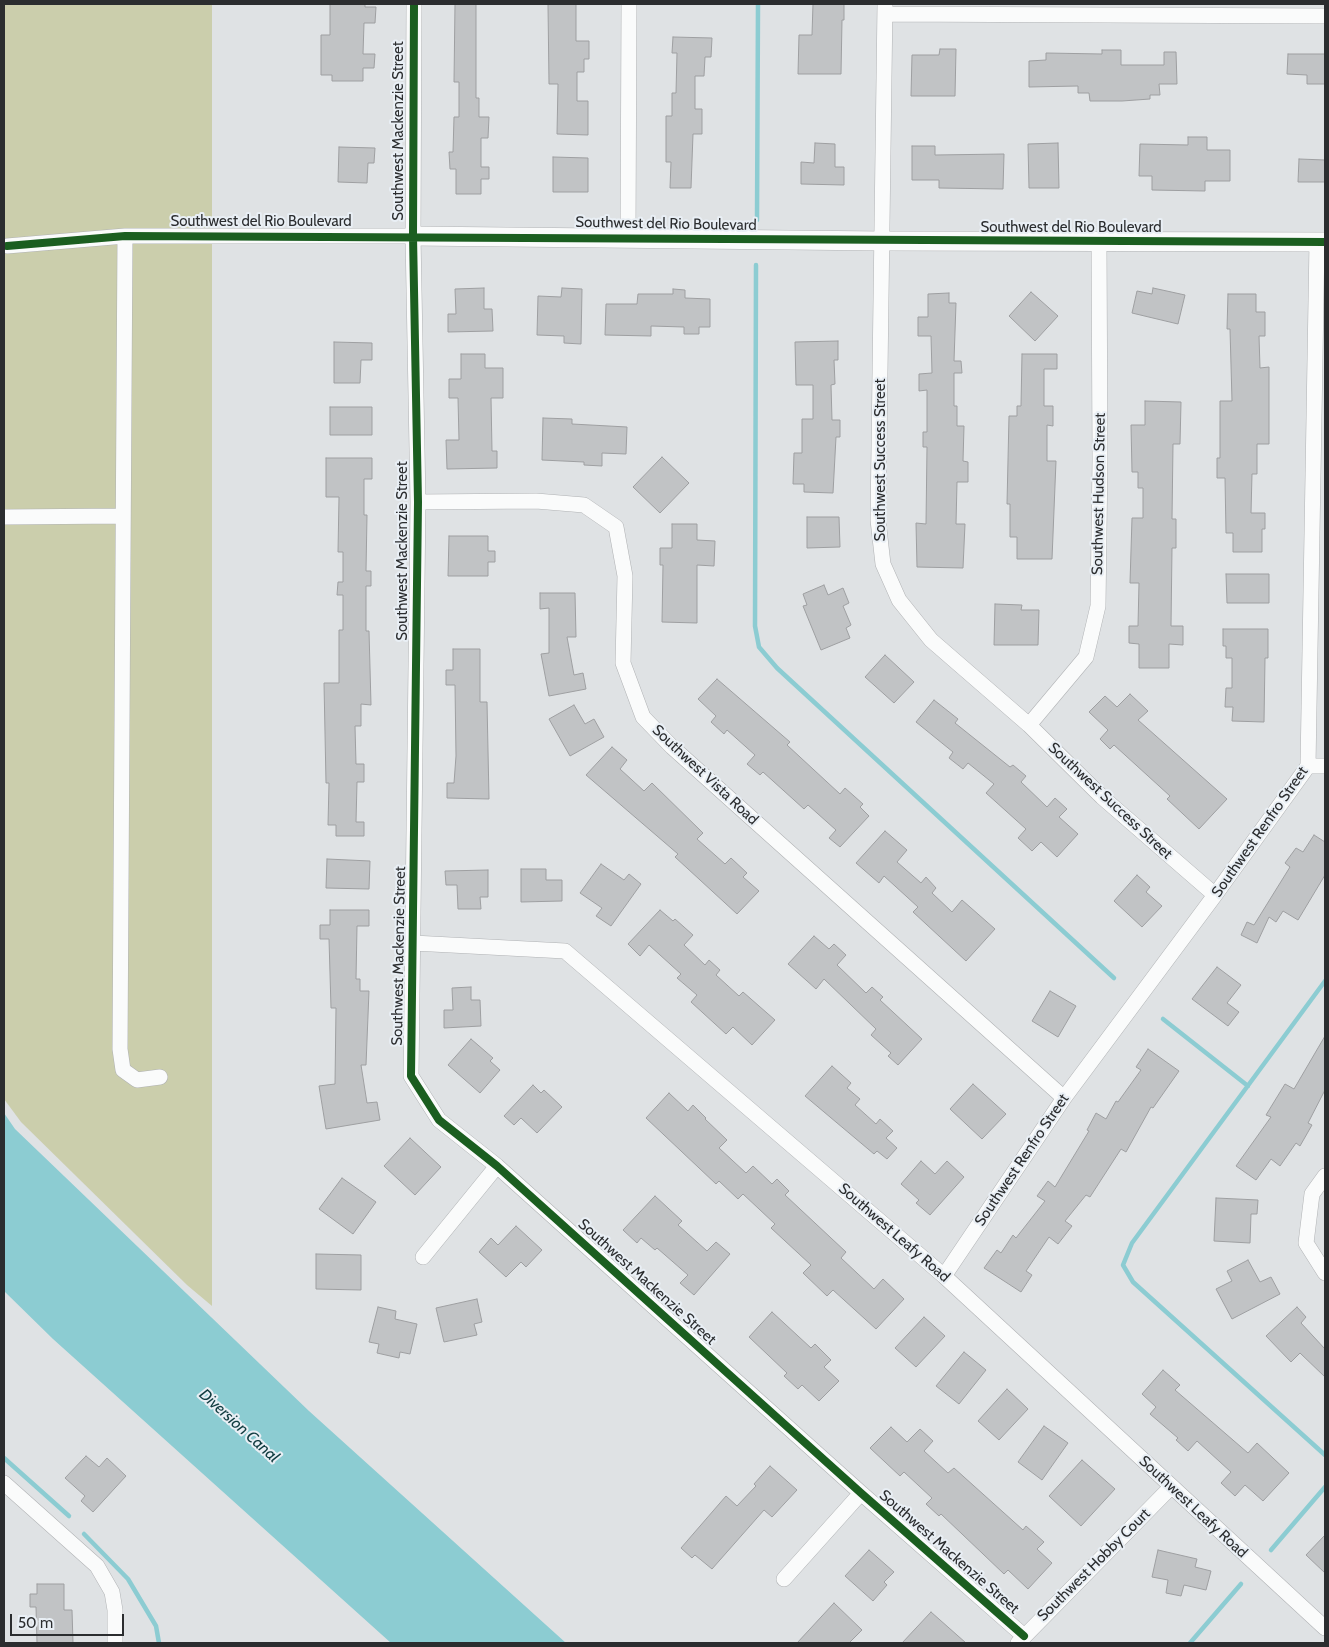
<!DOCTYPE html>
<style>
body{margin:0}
#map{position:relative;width:1329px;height:1647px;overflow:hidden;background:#dfe2e4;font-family:Cabin,sans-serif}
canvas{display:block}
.frame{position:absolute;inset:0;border:5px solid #2b2d2f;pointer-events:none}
.scale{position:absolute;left:10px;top:1614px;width:114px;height:22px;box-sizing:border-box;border:2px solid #2b2d2f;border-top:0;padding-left:6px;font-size:15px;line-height:18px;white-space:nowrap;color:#2b2d2f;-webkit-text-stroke:4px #e9eff5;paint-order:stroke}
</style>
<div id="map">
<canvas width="1329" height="1647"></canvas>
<div class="frame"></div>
<div class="scale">50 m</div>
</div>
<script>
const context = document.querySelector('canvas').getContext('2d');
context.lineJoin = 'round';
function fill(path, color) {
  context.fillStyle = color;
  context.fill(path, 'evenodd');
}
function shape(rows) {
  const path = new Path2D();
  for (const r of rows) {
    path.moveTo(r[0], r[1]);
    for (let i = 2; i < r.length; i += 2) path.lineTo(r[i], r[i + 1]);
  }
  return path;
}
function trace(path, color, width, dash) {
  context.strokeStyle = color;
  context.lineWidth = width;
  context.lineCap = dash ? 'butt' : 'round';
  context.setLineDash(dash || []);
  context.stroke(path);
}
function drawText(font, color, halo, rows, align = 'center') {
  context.font = font + ' Cabin,sans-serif';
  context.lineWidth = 4;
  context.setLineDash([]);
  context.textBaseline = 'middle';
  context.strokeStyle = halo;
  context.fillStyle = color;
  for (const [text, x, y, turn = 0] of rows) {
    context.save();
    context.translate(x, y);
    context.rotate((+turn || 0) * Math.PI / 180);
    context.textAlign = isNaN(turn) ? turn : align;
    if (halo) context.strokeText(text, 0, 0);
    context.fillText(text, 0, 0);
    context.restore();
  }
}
fill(shape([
 [4,4,212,4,212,1306,187,1285,21,1122,4,1099]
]), '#cbceac');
fill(shape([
 [4,1113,15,1129,309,1411,566,1643,391,1643,53,1339,4,1291]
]), '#8cccd2');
trace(shape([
 [757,220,758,4],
 [756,265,755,626,759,647,777,668,1114,978],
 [1325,981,1132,1243,1123,1265,1133,1282,1325,1455],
 [1163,1019,1248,1086],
 [4,1458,69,1516],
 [84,1534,128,1579,156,1626,159,1643],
 [1271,1550,1325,1487],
 [1190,1643,1241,1584]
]), '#8cccd2', 4.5);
const building = shape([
 [330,4,365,4,365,7,376,7,375,23,364,23,363,54,375,54,374,68,363,68,363,81,332,81,332,75,321,75,321,35,330,35,330,4],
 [455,4,476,4,476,98,479,98,479,117,489,117,488,138,481,138,481,167,489,167,489,179,481,179,481,194,456,194,456,169,450,169,449,152,453,152,454,117,459,117,459,82,454,82,455,4],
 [548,4,576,4,576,41,589,41,589,59,584,59,584,72,577,72,577,101,588,101,588,135,557,134,558,84,549,84,548,4],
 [813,4,844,4,844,20,842,20,841,74,798,74,799,35,812,35,813,4],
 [673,37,712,38,711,57,705,57,704,76,695,76,695,109,702,109,702,134,693,134,691,188,670,188,671,162,666,162,666,116,672,116,672,93,676,93,677,53,672,53,673,37],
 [940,49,956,49,955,96,911,96,912,55,939,55,940,49],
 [1102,50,1121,50,1121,65,1164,65,1164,52,1176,52,1177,84,1159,84,1160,95,1150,95,1150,99,1122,101,1090,101,1089,93,1078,93,1078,86,1029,87,1029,61,1046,60,1046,53,1102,54,1102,50],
 [1288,54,1325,54,1325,84,1307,84,1307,75,1287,74,1288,54],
 [1188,137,1207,137,1207,150,1230,150,1230,181,1205,181,1205,191,1152,190,1152,176,1139,176,1140,144,1188,145,1188,137],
 [815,143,835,144,835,167,844,167,844,185,801,184,801,162,814,163,815,143],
 [1058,143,1059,188,1029,188,1028,144,1058,143],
 [912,146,935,146,935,155,1004,154,1003,189,939,188,939,180,912,180,912,146],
 [339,147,375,148,374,163,368,163,367,183,338,182,339,147],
 [553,157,588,158,588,192,553,192,553,157],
 [1299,159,1325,160,1325,182,1298,182,1299,159],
 [484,288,484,309,492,309,493,331,448,332,448,314,456,314,455,289,484,288],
 [562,288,582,289,581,344,564,343,564,336,537,335,538,296,561,297,562,288],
 [1153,288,1185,295,1178,324,1132,313,1137,291,1152,294,1153,288],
 [673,289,685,290,685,298,710,299,710,327,699,327,699,334,684,334,684,327,651,326,651,336,605,335,606,304,637,304,638,294,673,294,673,289],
 [1031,292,1058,316,1035,341,1009,316,1031,292],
 [949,293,949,303,956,303,954,361,961,361,962,373,954,373,954,406,957,406,957,426,964,426,963,461,968,462,968,482,957,482,956,524,965,524,963,568,917,567,916,523,926,524,927,447,923,447,923,432,927,432,927,390,919,391,919,374,932,373,931,336,918,336,918,317,928,317,928,294,949,293],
 [1228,294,1256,294,1256,312,1265,312,1265,336,1259,336,1260,368,1269,367,1269,444,1257,444,1257,474,1252,474,1251,513,1265,513,1265,529,1262,529,1262,552,1233,552,1233,533,1226,533,1225,478,1217,478,1217,458,1220,458,1220,401,1232,401,1230,329,1227,329,1228,294],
 [838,341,838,360,834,360,835,384,831,385,832,420,840,420,840,437,836,437,833,493,804,492,804,484,793,484,794,453,802,453,802,419,813,419,813,385,796,385,795,342,838,341],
 [334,342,372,343,372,360,361,360,360,383,334,383,334,342],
 [461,354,485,354,485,368,503,368,503,398,491,398,492,451,497,451,497,468,447,469,446,440,459,440,458,398,449,398,449,379,461,379,461,354],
 [1022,354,1057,354,1057,369,1044,369,1044,406,1053,406,1053,426,1047,425,1047,461,1056,461,1052,559,1017,559,1017,537,1010,537,1010,504,1007,504,1009,416,1017,416,1017,406,1021,406,1022,354],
 [1145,401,1181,402,1180,444,1173,444,1172,519,1176,519,1176,548,1172,548,1171,626,1183,626,1183,645,1169,644,1169,668,1139,668,1139,644,1129,643,1129,626,1138,626,1139,583,1130,583,1132,518,1143,518,1143,488,1138,488,1138,472,1132,472,1131,425,1145,425,1145,401],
 [330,407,372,407,372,435,330,435,330,407],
 [543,418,572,419,572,424,627,427,626,454,602,453,602,466,584,465,584,462,542,460,543,418],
 [662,457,689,483,660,513,633,487,662,457],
 [326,458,372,458,372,479,364,479,364,515,367,515,366,571,371,571,371,586,366,586,366,631,369,631,371,705,361,704,361,726,355,726,356,764,364,764,364,782,357,782,356,822,364,822,364,836,336,836,336,825,328,825,329,783,326,783,324,683,339,683,339,630,343,630,343,595,337,595,338,582,343,582,343,552,338,552,339,497,326,497,326,458],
 [807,517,839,517,840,547,807,548,807,517],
 [672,524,697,524,697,540,715,541,714,566,697,565,697,623,662,622,663,565,660,565,660,548,672,548,672,524],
 [449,536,488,536,488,551,495,551,495,562,488,562,488,576,448,576,449,536],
 [1226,574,1269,574,1269,603,1227,603,1226,574],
 [824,585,828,595,843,588,849,603,843,606,851,625,846,628,850,638,821,650,803,606,807,605,803,594,824,585],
 [540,593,575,593,576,637,567,637,574,675,583,673,586,689,549,696,541,654,549,653,549,608,540,609,540,593],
 [995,604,1022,605,1021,610,1039,610,1038,645,994,645,995,604],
 [1223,629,1268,629,1268,658,1265,658,1264,722,1232,721,1233,707,1225,707,1226,688,1232,688,1232,658,1226,658,1226,646,1223,646,1223,629],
 [453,649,480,649,480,702,487,702,489,799,447,798,447,783,454,783,456,756,455,685,446,685,446,670,453,670,453,649],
 [885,655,914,682,894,703,865,677,885,655],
 [717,679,790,742,787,745,840,794,845,788,863,804,860,807,869,816,840,847,829,838,836,830,808,805,804,809,763,772,760,775,747,764,755,755,727,730,724,734,711,722,716,716,698,699,717,679],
 [1130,694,1148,711,1138,720,1227,799,1199,829,1167,799,1170,796,1114,745,1110,749,1100,739,1108,730,1089,712,1105,696,1117,707,1130,694],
 [934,700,958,719,955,723,1010,767,1013,765,1026,776,1021,782,1047,807,1055,798,1067,809,1059,817,1078,834,1057,857,1041,842,1032,851,1018,838,1026,829,986,793,994,784,968,763,963,769,949,758,953,752,916,722,934,700],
 [574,705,585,724,594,719,604,737,570,756,549,719,574,705],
 [612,747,627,760,620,769,644,791,652,783,703,833,697,839,725,864,731,858,747,873,743,877,759,891,737,914,675,857,678,854,586,775,612,747],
 [885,831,907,850,897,862,921,883,926,877,936,888,932,893,952,912,962,900,995,929,966,961,913,912,918,907,884,876,879,883,856,863,885,831],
 [1314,835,1325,842,1325,875,1298,920,1283,911,1276,922,1269,917,1257,943,1241,935,1247,922,1254,925,1290,867,1285,863,1296,848,1303,852,1314,835],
 [327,859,370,861,369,889,326,888,327,859],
 [601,864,624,880,629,874,641,884,611,926,596,916,602,908,580,893,601,864],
 [521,869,546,869,546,880,562,880,562,901,521,902,521,869],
 [488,870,488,897,480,897,481,909,458,909,457,885,446,885,445,871,488,870],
 [1137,875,1150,887,1146,892,1162,906,1142,927,1114,901,1137,875],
 [330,910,369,910,369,926,357,926,356,979,360,979,360,991,369,991,366,1065,361,1065,367,1103,377,1102,380,1120,326,1129,319,1086,335,1084,336,1008,331,1008,329,939,320,939,320,925,330,925,330,910],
 [660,910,673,921,675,919,693,935,684,945,705,965,709,960,720,970,716,975,739,996,743,992,775,1020,752,1045,733,1027,726,1034,691,1002,697,995,677,978,681,974,649,945,640,956,628,944,660,910],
 [814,936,829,949,834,944,846,955,837,965,866,993,872,987,883,997,880,1000,922,1039,898,1065,888,1056,891,1053,871,1035,876,1029,824,979,816,989,788,964,814,936],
 [1217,967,1241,985,1227,1003,1239,1012,1228,1026,1192,999,1217,967],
 [471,987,471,1000,480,1000,481,1026,444,1028,444,1010,453,1010,452,988,471,987],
 [1050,991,1076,1006,1058,1037,1032,1021,1050,991],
 [1325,1036,1325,1090,1308,1123,1312,1125,1300,1146,1296,1143,1280,1166,1271,1159,1256,1180,1236,1166,1271,1117,1266,1115,1285,1084,1294,1089,1325,1036],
 [471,1039,493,1058,490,1061,500,1070,480,1093,448,1065,471,1039],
 [1148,1049,1179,1071,1153,1108,1151,1107,1126,1152,1121,1149,1090,1197,1086,1195,1065,1221,1072,1226,1058,1244,1049,1237,1026,1271,1032,1275,1021,1292,984,1268,997,1250,1001,1253,1013,1235,1016,1238,1045,1201,1037,1196,1048,1181,1055,1187,1089,1131,1087,1130,1096,1113,1106,1119,1116,1101,1118,1102,1141,1070,1136,1067,1148,1049],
 [832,1066,851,1083,847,1088,860,1099,855,1105,876,1124,880,1119,893,1131,886,1138,897,1148,887,1159,877,1151,874,1154,805,1096,832,1066],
 [973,1084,1006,1114,982,1139,950,1109,973,1084],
 [533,1085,541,1093,544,1090,562,1107,537,1133,521,1118,514,1125,504,1116,533,1085],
 [669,1093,688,1111,693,1105,706,1118,705,1119,727,1140,719,1148,746,1173,753,1166,772,1184,777,1179,789,1191,785,1195,846,1252,841,1258,874,1289,883,1279,904,1299,876,1329,833,1290,827,1296,803,1273,811,1265,771,1228,775,1224,743,1194,738,1199,719,1181,716,1184,646,1118,669,1093],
 [410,1138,441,1167,415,1195,384,1166,410,1138],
 [921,1161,935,1174,947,1161,964,1177,930,1215,916,1203,919,1200,901,1184,921,1161],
 [342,1178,376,1202,353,1234,319,1209,342,1178],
 [655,1196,682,1221,678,1225,707,1251,716,1242,730,1254,694,1295,680,1283,688,1275,657,1248,655,1250,641,1238,637,1243,623,1230,655,1196],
 [1216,1198,1258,1200,1257,1214,1251,1214,1250,1243,1214,1241,1216,1198],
 [516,1226,542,1250,526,1267,521,1262,506,1277,479,1252,491,1238,498,1245,516,1226],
 [316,1254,361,1255,361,1290,316,1289,316,1254],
 [1248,1260,1260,1282,1271,1277,1280,1294,1232,1319,1216,1289,1232,1281,1227,1271,1248,1260],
 [477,1299,482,1322,474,1324,477,1335,444,1342,436,1308,477,1299],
 [378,1307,396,1311,395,1319,417,1324,410,1354,400,1352,399,1358,377,1353,379,1344,369,1342,378,1307],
 [1297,1307,1306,1317,1301,1323,1325,1349,1325,1377,1300,1353,1291,1362,1266,1336,1297,1307],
 [772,1312,811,1348,815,1344,831,1360,824,1367,839,1381,819,1401,802,1385,798,1389,784,1376,787,1373,749,1337,772,1312],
 [924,1317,945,1336,916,1367,895,1348,924,1317],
 [964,1352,986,1370,959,1404,936,1386,964,1352],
 [1163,1370,1180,1385,1175,1390,1248,1453,1257,1443,1289,1473,1263,1501,1245,1485,1235,1496,1221,1483,1231,1472,1197,1441,1188,1451,1176,1440,1178,1438,1150,1414,1156,1407,1142,1394,1163,1370],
 [1007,1389,1028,1409,999,1440,978,1421,1007,1389],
 [1044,1426,1068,1443,1042,1480,1018,1462,1044,1426],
 [891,1427,907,1442,920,1429,933,1441,924,1451,948,1473,954,1468,1023,1530,1026,1526,1044,1542,1037,1549,1052,1563,1028,1589,1008,1570,1004,1574,941,1514,939,1516,926,1504,932,1498,904,1472,900,1476,870,1448,891,1427],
 [86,1456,99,1467,107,1458,126,1476,93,1512,81,1501,85,1496,65,1478,86,1456],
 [1082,1460,1115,1489,1081,1526,1049,1496,1082,1460],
 [770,1466,797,1490,772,1517,764,1510,712,1569,695,1555,692,1558,681,1548,726,1496,737,1506,756,1486,754,1484,770,1466],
 [1325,1535,1325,1573,1306,1555,1325,1535],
 [869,1550,894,1572,884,1582,887,1585,873,1601,845,1576,869,1550],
 [1158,1550,1197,1559,1195,1567,1211,1571,1206,1590,1184,1585,1181,1596,1166,1593,1168,1580,1152,1577,1158,1550],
 [37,1584,64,1584,64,1610,72,1610,73,1643,37,1643,36,1607,30,1607,30,1594,37,1594,37,1584],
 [834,1603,862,1630,849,1643,797,1643,834,1603],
 [931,1612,966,1643,902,1643,931,1612]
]);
fill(building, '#c1c3c5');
trace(building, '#9e9fa1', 1);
const minor = shape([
 [414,4,413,236,418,502,411,1076,439,1120,497,1166,861,1493,1024,1636],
 [885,4,878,520,883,564,899,600,931,640,1029,725,1102,797,1215,895],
 [885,14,1325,16],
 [125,236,120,1049,123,1070,137,1080,160,1077],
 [628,237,629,4],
 [7,246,125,236,413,236],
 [418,502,536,501,584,505,616,527,625,576,623,663,643,717,672,747,1064,1098],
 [4,517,122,516],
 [1029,725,1086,657,1098,606,1100,459,1099,241],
 [1308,766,1325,766],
 [413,943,565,951,944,1276,1325,1628],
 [1325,1176,1312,1194,1306,1243,1325,1273],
 [423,1257,497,1166],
 [944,1276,1064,1098,1215,895,1308,766,1317,242],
 [4,1483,97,1566,112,1592,115,1610,115,1643],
 [784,1579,861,1493],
 [1018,1643,1171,1487]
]);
const tertiary = shape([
 [413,236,883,241,1325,242]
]);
trace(minor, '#b0b2b4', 16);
trace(tertiary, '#b0b2b4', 20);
trace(minor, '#fafbfb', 15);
trace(tertiary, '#fafbfb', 19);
trace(shape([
 [414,4,413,236,418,502,411,1076,439,1120,497,1166,861,1493,1024,1636],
 [7,246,125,236,1325,242]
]), '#1b5e20', 8);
drawText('15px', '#2b2d2f', '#e9eff5', [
 ["Southwest Mackenzie Street",399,131,-90],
 ["Southwest del Rio Boulevard",261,222],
 ["Southwest del Rio Boulevard",666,224,1],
 ["Southwest del Rio Boulevard",1071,228],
 ["Southwest Success Street",881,460,-90],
 ["Southwest Hudson Street",1099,494,-89],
 ["Southwest Mackenzie Street",403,551,-90],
 ["Southwest Vista Road",705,775,43],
 ["Southwest Success Street",1110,801,43],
 ["Southwest Renfro Street",1260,832,-55],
 ["Southwest Mackenzie Street",399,956,-89],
 ["Southwest Renfro Street",1022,1160,-56],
 ["Southwest Leafy Road",894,1233,41],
 ["Southwest Mackenzie Street",647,1282,42],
 ["Southwest Leafy Road",1193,1507,43],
 ["Southwest Mackenzie Street",949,1552,41],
 ["Southwest Hobby Court",1094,1565,-45]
]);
drawText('italic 16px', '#113c40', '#e9eff5', [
 ["Diversion Canal",239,1426,42]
]);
</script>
